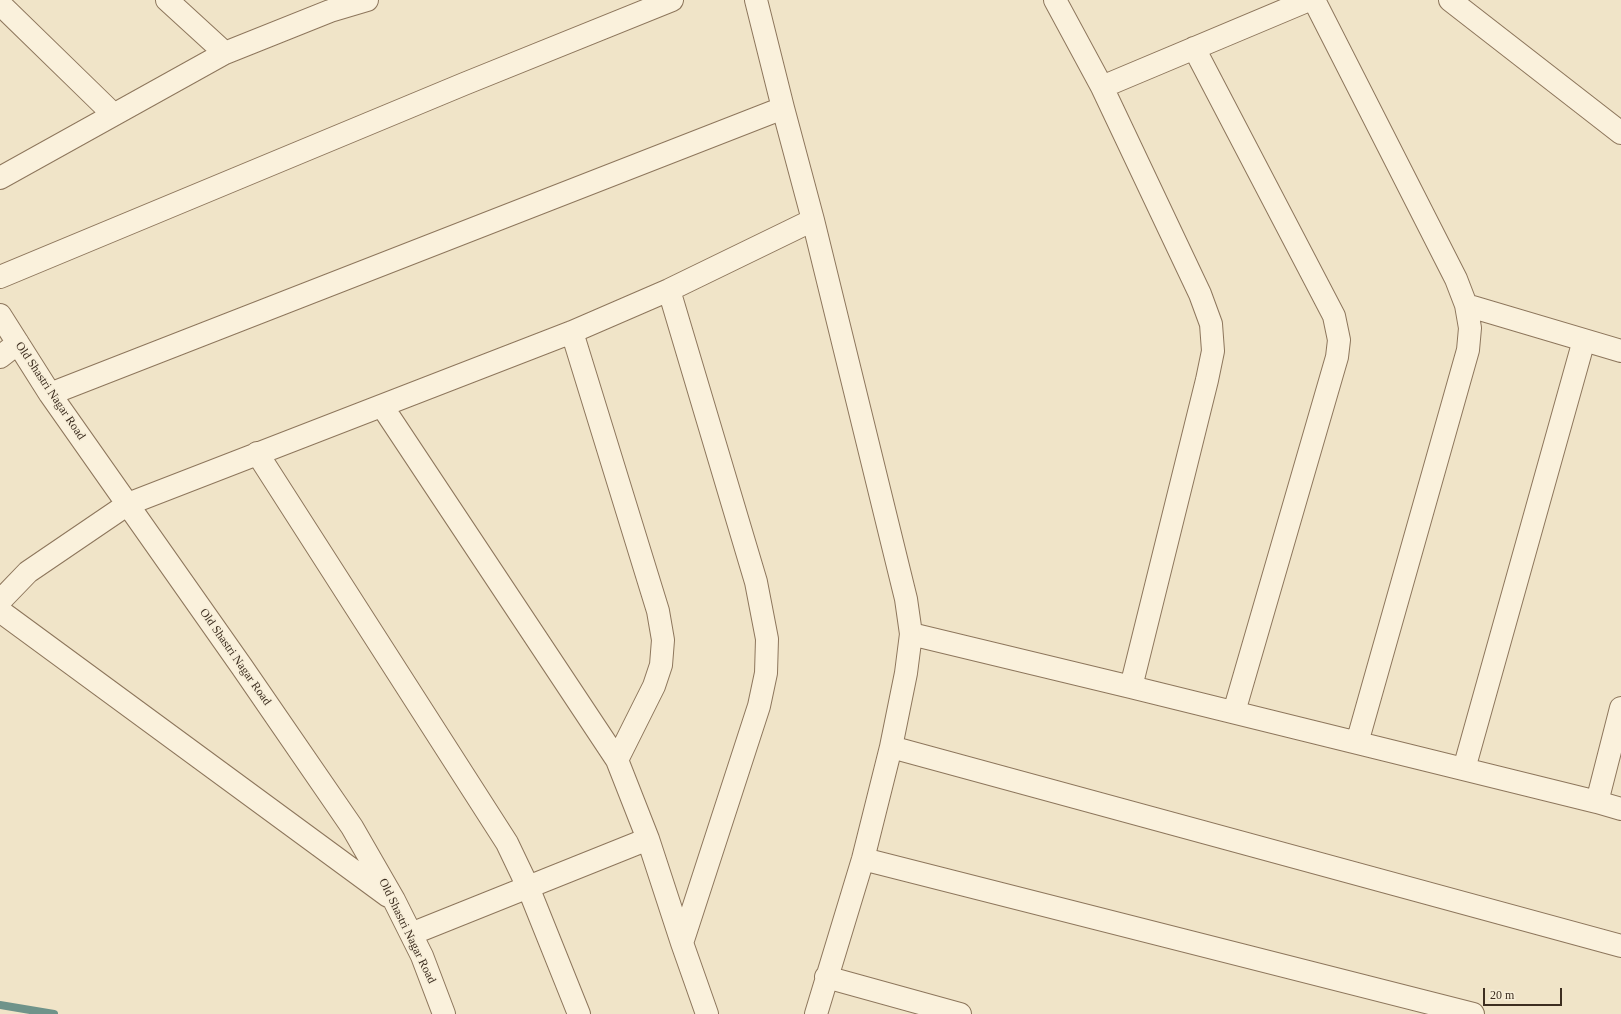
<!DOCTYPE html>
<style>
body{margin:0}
#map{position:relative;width:1621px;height:1014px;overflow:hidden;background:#f0e4c8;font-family:"Times New Roman",serif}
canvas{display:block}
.scale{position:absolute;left:1483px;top:988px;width:79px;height:18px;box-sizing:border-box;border:2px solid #3d2e20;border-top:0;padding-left:5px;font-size:12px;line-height:14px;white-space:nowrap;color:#3d2e20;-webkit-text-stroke:3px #f7eed8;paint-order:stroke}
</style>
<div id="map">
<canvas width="1621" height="1014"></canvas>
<div class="scale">20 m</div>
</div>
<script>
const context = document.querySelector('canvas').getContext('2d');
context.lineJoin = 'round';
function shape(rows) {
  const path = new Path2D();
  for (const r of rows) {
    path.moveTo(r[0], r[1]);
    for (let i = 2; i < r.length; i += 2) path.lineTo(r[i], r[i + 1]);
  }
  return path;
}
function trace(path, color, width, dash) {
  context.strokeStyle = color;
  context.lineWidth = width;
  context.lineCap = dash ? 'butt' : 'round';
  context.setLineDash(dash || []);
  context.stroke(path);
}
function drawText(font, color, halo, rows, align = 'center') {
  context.font = font + ' "Times New Roman",serif';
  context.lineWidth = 3;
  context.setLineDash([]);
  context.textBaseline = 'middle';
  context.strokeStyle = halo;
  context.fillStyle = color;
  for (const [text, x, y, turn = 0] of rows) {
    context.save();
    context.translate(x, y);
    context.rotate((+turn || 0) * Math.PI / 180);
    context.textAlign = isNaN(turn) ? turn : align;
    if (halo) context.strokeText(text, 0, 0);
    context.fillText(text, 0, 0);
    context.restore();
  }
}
trace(shape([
 [0,1005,54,1014]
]), '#6f938a', 8);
const minor = shape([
 [167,0,225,53],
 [756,0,783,108,813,220,906,599,911,634,906,673,891,747,863,859,816,1014],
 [1055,0,1102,87,1200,294,1211,324,1213,351,1207,380,1131,687],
 [1314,0,1456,279,1466,305,1470,328,1468,350,1357,743],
 [1450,0,1621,133],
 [0,4,113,114],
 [1194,48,1334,316,1339,340,1337,357,1234,712],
 [1102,87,1309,0],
 [0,178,225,53,330,11,367,0],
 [0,277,464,84,672,0],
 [669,290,756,582,767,639,766,673,759,706,682,943],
 [1466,305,1621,351],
 [0,315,50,394,242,667,352,827,394,900,422,956,444,1014],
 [572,332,658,611,663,640,661,665,654,686,617,760],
 [0,357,18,343],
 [50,394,783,108],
 [382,406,617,760,648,839,682,943,707,1014],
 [257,453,507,843,528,887,579,1014],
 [0,601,28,572,128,504,572,332,669,290,813,220],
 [0,611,388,896],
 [911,634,1131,687,1597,802,1621,708],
 [891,747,1621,946],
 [1464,769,1584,340],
 [1597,802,1621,809],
 [863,859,1473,1014],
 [411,934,648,839],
 [826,977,960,1014]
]);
trace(minor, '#8d765c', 24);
trace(minor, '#faf1dc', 22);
drawText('12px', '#3d2e20', '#f7eed8', [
 ["Old Shastri Nagar Road",50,391,56],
 ["Old Shastri Nagar Road",235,657,55],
 ["Old Shastri Nagar Road",407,931,64]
]);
</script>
